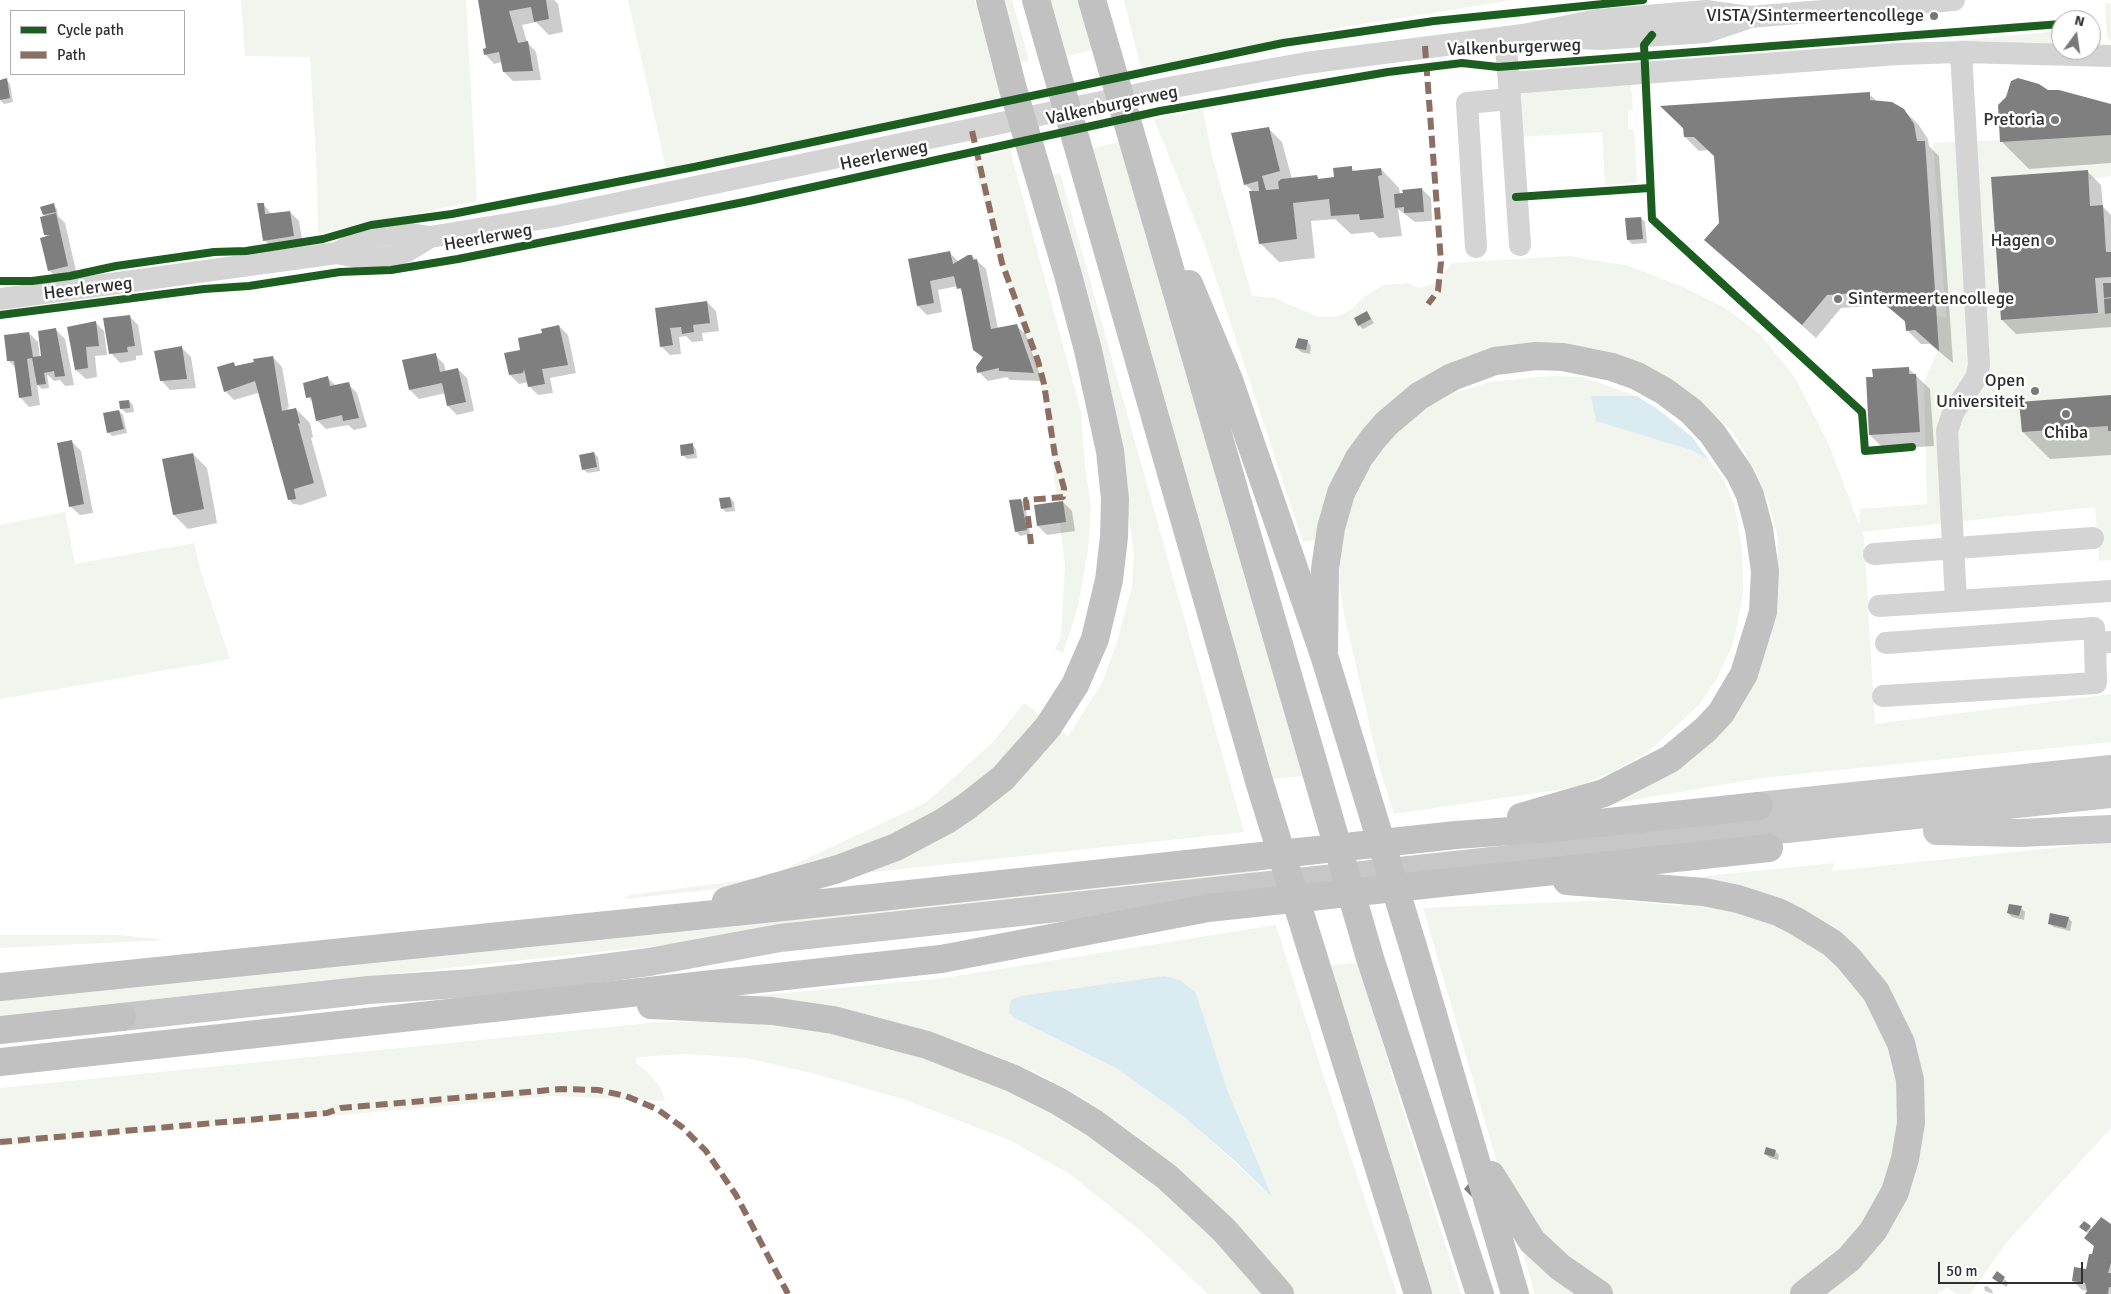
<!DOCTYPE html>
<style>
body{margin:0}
#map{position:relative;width:2111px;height:1294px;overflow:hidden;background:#fff;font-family:Signika,sans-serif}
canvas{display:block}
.legend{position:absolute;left:10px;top:10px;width:175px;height:65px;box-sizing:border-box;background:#fff;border:1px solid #acacac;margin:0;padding:6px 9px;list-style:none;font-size:15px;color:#2f2f2f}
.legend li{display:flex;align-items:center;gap:10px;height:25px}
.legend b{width:25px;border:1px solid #acacac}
.north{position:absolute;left:2051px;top:10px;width:50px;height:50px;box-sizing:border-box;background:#fff;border:1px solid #acacac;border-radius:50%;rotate:14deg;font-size:14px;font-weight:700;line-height:20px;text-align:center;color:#2f2f2f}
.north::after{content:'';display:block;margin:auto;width:18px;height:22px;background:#787878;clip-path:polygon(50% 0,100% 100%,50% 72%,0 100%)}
.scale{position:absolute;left:1938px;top:1262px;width:145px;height:22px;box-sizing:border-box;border:2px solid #2f2f2f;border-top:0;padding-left:6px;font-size:15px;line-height:18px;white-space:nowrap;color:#2f2f2f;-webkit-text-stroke:4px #fff;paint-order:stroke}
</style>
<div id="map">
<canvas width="2111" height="1294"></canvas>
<ul class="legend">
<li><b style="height:6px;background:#1b5e20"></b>Cycle path</li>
<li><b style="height:6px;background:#8d6e63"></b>Path</li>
</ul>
<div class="north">N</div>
<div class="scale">50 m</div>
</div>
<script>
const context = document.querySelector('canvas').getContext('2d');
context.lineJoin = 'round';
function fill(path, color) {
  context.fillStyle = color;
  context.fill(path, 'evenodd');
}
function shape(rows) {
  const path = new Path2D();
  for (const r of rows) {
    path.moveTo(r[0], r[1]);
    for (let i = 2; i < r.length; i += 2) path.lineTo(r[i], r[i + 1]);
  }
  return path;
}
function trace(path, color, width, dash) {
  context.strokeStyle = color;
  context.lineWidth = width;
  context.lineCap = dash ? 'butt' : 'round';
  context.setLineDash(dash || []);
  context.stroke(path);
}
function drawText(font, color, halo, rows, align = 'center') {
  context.font = font + ' Signika,sans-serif';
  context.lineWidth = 5;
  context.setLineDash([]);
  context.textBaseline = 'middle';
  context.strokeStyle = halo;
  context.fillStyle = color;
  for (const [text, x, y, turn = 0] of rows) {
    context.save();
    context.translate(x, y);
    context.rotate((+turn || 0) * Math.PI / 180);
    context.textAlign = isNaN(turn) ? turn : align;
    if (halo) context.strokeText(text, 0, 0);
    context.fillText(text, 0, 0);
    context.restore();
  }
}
fill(shape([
 [241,0,466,0,477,201,318,234,317,176,310,57,245,56],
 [628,0,975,0,1003,99,666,168],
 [1000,0,1012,0,1029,60,1018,63],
 [1049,0,1081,0,1094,50,1066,56],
 [1124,0,1513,0,1343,27,1141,68],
 [2105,2,2111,4,2111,42,2107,37],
 [2061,31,2061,46,1951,41],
 [1631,81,1633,110,1628,110,1628,129,1634,130,1637,183,1605,185,1602,132,1521,137,1518,89],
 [1203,110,1212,156,1252,296,1274,298,1316,316,1327,317,1339,316,1352,309,1363,298,1383,285,1408,283,1419,288,1432,284,1453,263,1569,256,1629,266,1685,288,1727,309,1761,335,1795,378,1829,445,1859,524,1860,509,1927,504,1924,382,1938,350,1937,317,1946,317,1933,143,2111,135,2111,176,2089,179,2088,170,1991,177,2001,320,2111,313,2111,560,2099,561,2095,507,1862,532,1864,538,1875,724,2111,694,2111,742,1761,778,1598,806,1696,748,1778,568,1778,538,1769,504,1756,472,1732,431,1692,394,1660,373,1626,357,1578,346,1544,344,1408,389,1381,410,1360,437,1319,520,1315,540,1303,542,1204,243,1154,119],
 [1122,141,1303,776,1272,779,1090,149],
 [1010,150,1081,412,1085,467,1091,505,1088,550,1078,607,1063,653,1055,649,1061,636,1065,565,1044,394,1016,310,973,164,983,157],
 [1060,173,1244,832,624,899,630,895,768,877,927,802,993,742,1024,703,1068,736,1102,683,1117,642,1132,587,1134,554,1117,433,1051,175],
 [1551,376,1582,377,1637,396,1591,396,1657,439,1691,450,1709,460,1724,480,1735,508,1742,548,1743,594,1733,644,1716,680,1699,705,1648,752,1614,771,1577,787,1394,814,1379,766,1344,614,1339,581,1341,556,1343,534,1353,501,1375,460,1399,429,1424,408,1458,392,1489,382],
 [65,512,75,564,194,543,201,572,230,659,0,699,0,525],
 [2111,842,2111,1128,2007,1242,1970,1294,1957,1294,1947,1288,1937,1294,1535,1294,1423,908,1614,900,1682,906,1706,876,1834,863,1832,871],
 [1258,867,1262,881,0,1016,0,998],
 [1276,925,1322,1071,1397,1294,1290,1294,1181,1174,1135,1135,1083,1098,1039,1074,991,1054,913,1027,741,997,937,979],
 [1165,976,1180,980,1196,993,1227,1089,1271,1196,1182,1114,1116,1068,1016,1019,1063,991],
 [0,935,121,935,166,940,0,948],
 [1359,963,1394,1082,1461,1294,1432,1294,1329,965],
 [731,1021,801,1027,843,1035,925,1057,1001,1086,1074,1125,1112,1149,1182,1206,1232,1255,1265,1294,1208,1294,1141,1231,1068,1173,1009,1140,906,1100,812,1073,746,1058,687,1054,637,1057,635,1058,637,1064,649,1073,661,1088,665,1101,553,1096,0,1146,0,1088,660,1022]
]), '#f2f5ed');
fill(shape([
 [1591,396,1637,396,1659,410,1692,437,1709,460,1691,450,1596,421],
 [1165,976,1180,980,1196,993,1227,1089,1272,1197,1235,1161,1182,1115,1116,1068,1016,1019,1009,1013,1011,1000,1021,996]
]), '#daebf1');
fill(shape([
 [487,0,554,0,558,4,563,32,549,35,536,22,522,25,527,42,536,52,541,80,513,81,504,72,502,62,494,64,485,54,490,49],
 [6,80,10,84,13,102,4,104,0,100,0,81],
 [2047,92,2111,105,2111,163,2029,169,2002,142],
 [1869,94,1878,102,1903,110,1918,124,1928,139,1929,146,1939,156,1953,363,1930,344,1921,344,1907,330,1906,323,1887,305,1841,308,1816,338,1706,240,1720,223,1716,157,1709,150,1699,151,1685,137],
 [1268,128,1282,142,1292,179,1317,177,1320,180,1335,178,1351,168,1356,172,1381,169,1399,188,1400,194,1422,189,1431,198,1432,221,1415,222,1398,209,1402,236,1379,238,1373,232,1351,234,1335,219,1311,221,1315,258,1279,262,1260,243,1253,192,1245,184],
 [2087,171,2101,185,2103,207,2111,215,2111,327,2016,334,2002,320],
 [263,204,272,215,290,212,299,221,303,245,274,249,264,240],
 [53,205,57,209,58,216,65,223,77,275,58,279,49,270,48,237,46,234,46,217,44,214],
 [1641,218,1645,222,1647,243,1632,244,1628,240],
 [949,252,959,262,972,256,986,269,998,329,1017,326,1026,335,1042,381,1010,380,1007,377,988,381,979,372,984,359,974,349,963,293,958,286,938,290,942,312,927,315,918,306,909,260],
 [707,302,716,311,719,331,702,333,703,341,692,342,686,336,679,337,681,354,670,355,661,346,656,309],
 [1367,312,1374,323,1363,329,1359,325],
 [129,316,138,325,143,355,136,356,136,360,120,363,111,353],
 [95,322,104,331,107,355,95,356,97,377,86,379,76,370,69,328],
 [559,326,568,335,576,373,550,378,553,393,538,395,529,386,528,382,519,384,510,375,522,351,544,334],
 [56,330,65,339,74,385,65,386,60,380,54,381,47,374,49,388,42,389,37,384,40,405,29,407,20,397,16,368,9,361,29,333,38,342,40,357,43,360],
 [1307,341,1311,346,1310,354,1301,352,1297,348],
 [182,348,191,357,196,388,170,390,161,380],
 [435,355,444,364,446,372,458,369,467,378,474,411,457,415,448,406,446,393,419,399,410,390],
 [273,357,282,367,289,407,287,408,290,411,296,409,310,423,313,437,311,438,327,496,301,505,293,504,289,499,261,392,234,400,225,391,233,364,236,367],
 [1908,368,1930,389,1934,446,1884,449,1870,435,1874,378],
 [327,377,336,386,348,384,357,393,367,427,354,430,348,425,326,429,317,420,313,402,308,397],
 [2111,397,2111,455,2050,459,2023,432],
 [129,401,133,405,134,412,126,413,121,408],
 [119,411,123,415,127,433,112,436,108,432],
 [72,442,81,451,93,513,80,515,70,506],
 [692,445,696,449,697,458,687,459,683,455],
 [594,453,598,457,600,471,588,473,583,469],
 [193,454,207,468,217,523,188,529,174,515,164,460],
 [730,498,734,502,735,511,726,512,722,508],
 [1021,500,1025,504,1030,534,1020,536,1016,531],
 [1063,502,1072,511,1075,531,1047,535,1038,526],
 [2021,908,2025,912,2024,920,2012,917,2008,913],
 [2068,918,2072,922,2070,931,2054,927,2049,923],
 [1775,1151,1779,1155,1778,1160,1770,1158,1765,1154],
 [2085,1222,2092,1229,2111,1226,2111,1294,2086,1294,2090,1291,2082,1290,2073,1281,2087,1271,2093,1256,2095,1247,2085,1238,2089,1234,2085,1231],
 [1997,1273,2009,1283,2006,1287,1994,1278],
 [1987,1286,1992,1290,1993,1294,1985,1291,1984,1287]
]), '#0003');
fill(shape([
 [478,0,546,0,549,19,534,22,531,7,509,11,518,43,528,41,533,71,503,72,499,52,484,55,483,49,486,48],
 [7,78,10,98,0,100,0,80],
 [2018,78,2039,84,2048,90,2059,90,2111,104,2111,135,2000,142,1998,105,2006,97,2011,81],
 [1870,92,1870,100,1892,102,1904,109,1914,124,1917,141,1925,141,1939,351,1915,330,1906,331,1905,321,1883,303,1882,291,1827,295,1802,325,1704,240,1719,223,1714,156,1694,137,1684,137,1683,128,1660,106],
 [1269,127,1280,171,1262,176,1266,190,1279,189,1278,182,1281,179,1317,175,1318,179,1334,177,1333,168,1352,166,1352,171,1381,168,1382,175,1378,176,1384,218,1360,220,1359,214,1331,216,1329,199,1293,203,1297,239,1259,244,1249,191,1259,191,1258,181,1244,185,1231,133],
 [2088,170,2090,206,2103,205,2106,252,2111,252,2111,277,2095,278,2098,313,2001,320,1991,177],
 [1422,188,1424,212,1404,213,1404,207,1395,208,1394,194,1403,193,1402,190],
 [54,203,56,212,43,215,40,207],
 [257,203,264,203,265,214,290,211,294,236,263,241],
 [56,213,68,266,48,271,40,238,50,235,44,235,40,217],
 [1641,217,1643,239,1627,240,1625,218],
 [950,251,953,264,968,255,972,255,973,260,977,259,991,329,1017,324,1034,373,999,371,999,368,977,373,976,367,983,357,973,350,961,288,957,289,954,276,930,281,934,303,917,306,908,259],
 [2103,283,2111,283,2111,297,2104,298],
 [2111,298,2111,313,2105,314,2104,299],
 [707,301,710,323,693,325,694,332,682,334,681,327,670,328,673,345,660,347,655,308],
 [1367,311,1371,319,1358,326,1354,318],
 [130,315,135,346,127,347,128,352,109,354,103,318],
 [96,321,99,346,86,347,88,368,75,370,67,327],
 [559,325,568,365,542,369,545,384,528,387,524,369,523,373,509,375,504,353,520,350,518,338,542,333,541,329],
 [56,328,65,376,55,377,54,371,44,373,46,384,37,385,32,358,27,359,32,396,19,398,14,361,7,361,4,335,29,332,33,357,41,356,38,331],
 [1298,338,1308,340,1306,350,1295,348],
 [182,346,187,379,160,381,154,351],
 [436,353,440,372,458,368,466,402,447,406,442,383,409,390,402,360],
 [273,356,282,411,296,408,300,423,298,424,314,483,294,489,296,499,288,500,255,381,224,392,217,367,234,362,235,366,254,362,253,359],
 [1909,367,1909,374,1916,374,1920,432,1869,435,1866,377,1873,377,1872,369],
 [328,376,330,386,349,382,359,418,343,421,342,415,316,421,311,397,306,398,303,383],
 [2111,395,2111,431,2108,431,2108,426,2022,432,2019,402],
 [129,400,130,408,120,409,119,401],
 [119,410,124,429,107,433,103,413],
 [72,440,84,504,69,507,57,443],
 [693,443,694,454,681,456,680,445],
 [594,452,597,467,582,470,579,455],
 [193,453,204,509,173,515,162,459],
 [730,497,732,507,721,509,719,498],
 [1021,499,1027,530,1015,532,1009,500],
 [1063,501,1066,522,1037,526,1034,505],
 [2009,904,2022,906,2019,916,2007,913],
 [2050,913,2069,917,2066,928,2048,924],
 [1766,1147,1776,1150,1774,1157,1764,1154],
 [1479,1171,1488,1178,1472,1197,1464,1189],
 [2101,1217,2111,1224,2111,1263,2108,1273,2111,1273,2111,1287,2109,1287,2108,1294,2085,1294,2087,1291,2085,1283,2072,1281,2074,1267,2086,1269,2089,1254,2092,1254,2094,1246,2084,1238],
 [2084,1221,2091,1226,2086,1232,2079,1227],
 [1997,1271,2005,1277,2001,1284,1992,1278]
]), '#7f7f7f');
trace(shape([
 [1505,37,1509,83],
 [1557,37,1600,39,1706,32,1745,19],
 [1510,99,1520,245],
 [1476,247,1467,103,1510,99,1509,83,1898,54,1961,52,2111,56],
 [337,253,359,241,374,235,404,233,430,237,557,216,1168,88,1306,63,1523,35,1598,20,1706,11,1750,17,1954,0],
 [0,299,337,253,361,258,392,256,407,251,430,237],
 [1874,554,2093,538],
 [1956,601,1947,431,1953,413,1976,378,1979,365,1961,52],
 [1879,606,2111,591],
 [1886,643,2094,628,2095,643,2111,642],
 [1883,696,2096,683,2095,643]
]), '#d4d4d4', 22);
trace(shape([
 [1759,806,2111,769],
 [1937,831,2019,833,2111,829],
 [122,1017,369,990,473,983,565,973,649,962,780,938,2111,794]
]), '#c7c7c7', 28);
trace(shape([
 [1036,0,1259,781,1418,1294],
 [1092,0,1370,958,1480,1294],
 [1189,284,1229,380,1324,655,1415,953,1515,1294],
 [1324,655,1325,569,1331,528,1341,493,1359,458,1373,439,1386,424,1419,396,1452,377,1495,361,1536,356,1563,357,1612,367,1637,376,1664,391,1691,411,1712,433,1740,474,1750,495,1759,529,1765,571,1763,612,1744,674,1721,713,1705,730,1670,759,1604,793,1521,817],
 [1567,881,1704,892,1738,899,1778,912,1796,921,1832,943,1848,958,1876,992,1901,1043,1910,1080,1911,1123,1905,1159,1895,1192,1873,1231,1849,1259,1804,1294],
 [726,901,838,869,896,847,945,821,966,807,1003,778,1048,727,1075,685,1095,639,1109,580,1114,537,1115,499,1110,451,1088,350,1068,275,1013,89,990,0],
 [0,987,881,897,1456,835,1552,828,1759,806],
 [651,1005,772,1011,833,1020,927,1045,1012,1078,1058,1101,1094,1123,1167,1177,1224,1230,1280,1294],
 [0,1030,122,1017],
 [0,1062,941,959,1208,908,1769,848],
 [1491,1175,1532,1241,1560,1267,1599,1294]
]), '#c1c1c1', 28);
trace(shape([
 [1425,46,1441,262,1438,291,1428,304],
 [972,131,1002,263,1038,361,1044,384,1055,456,1064,488,1063,497,1026,500,1031,544],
 [0,1142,292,1116,327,1113,341,1108,562,1089,598,1090,626,1096,657,1109,682,1127,706,1151,736,1195,788,1294]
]), '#8d6e63', 6, [12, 6]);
trace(shape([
 [1652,35,1644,45,1652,219,1862,412,1865,451,1912,447],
 [1516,197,1650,188],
 [0,281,32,281,70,276,116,266,214,252,246,251,323,239,371,225,452,214,694,167,1283,43,1434,21,1643,0],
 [0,315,204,289,249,286,340,272,391,270,458,259,749,201,1160,111,1388,72,1462,63,1498,67,2061,24]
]), '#1b5e20', 8);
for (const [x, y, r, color] of [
 [1934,16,5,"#787878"],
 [2055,120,5,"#787878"],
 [2050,241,5,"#787878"],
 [1838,299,5,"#787878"],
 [2035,391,5,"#787878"],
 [2066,414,5,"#787878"]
]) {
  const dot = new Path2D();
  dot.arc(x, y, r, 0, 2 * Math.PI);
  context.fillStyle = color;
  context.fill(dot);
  trace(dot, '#fff', 2);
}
drawText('18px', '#2f2f2f', '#fff', [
 ["VISTA/Sintermeertencollege",1924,16],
 ["Pretoria",2045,120],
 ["Hagen",2040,241],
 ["Sintermeertencollege",1848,299,"left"],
 ["Open",2025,381],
 ["Universiteit",2025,402],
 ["Chiba",2066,433,"center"]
], 'right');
drawText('18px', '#2f2f2f', '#fff', [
 ["Valkenburgerweg",1514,48,-2],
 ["Valkenburgerweg",1112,106,-12],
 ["Heerlerweg",884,156,-12],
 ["Heerlerweg",488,238,-10],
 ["Heerlerweg",88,289,-7]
]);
</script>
